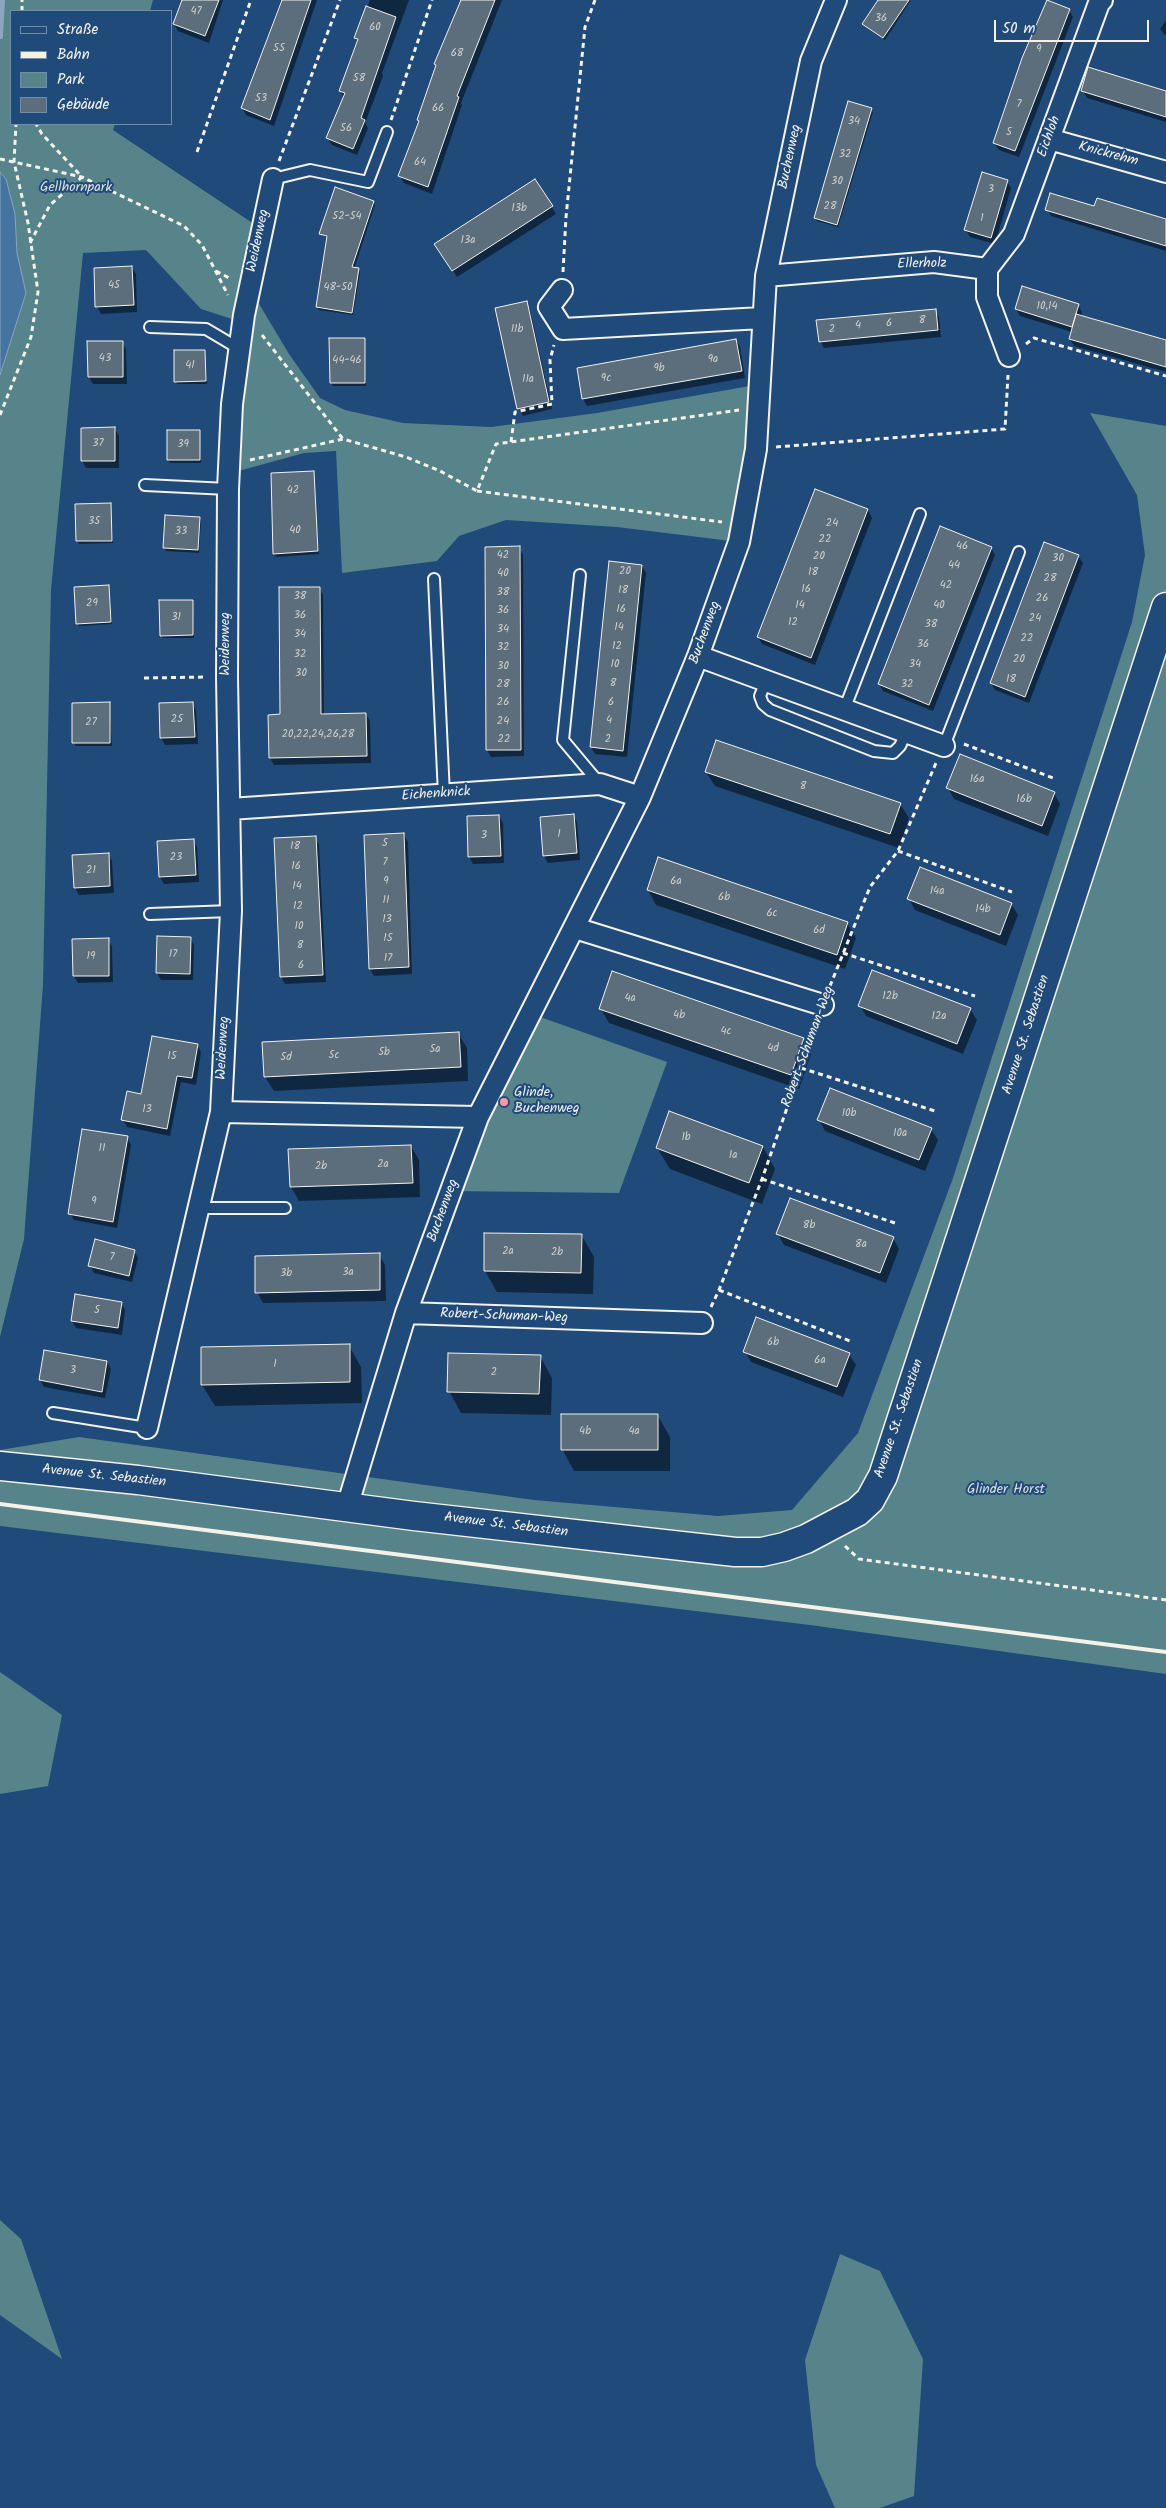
<!DOCTYPE html>
<meta charset="utf-8">
<style>
body{margin:0}
#map{position:relative;width:1166px;height:2508px;overflow:hidden;background:#1f4a7a;font-family:Kalam,sans-serif}
canvas{display:block}
.legend{position:absolute;left:10px;top:10px;width:162px;height:115px;box-sizing:border-box;background:#1f4a7a;border:1px solid #748da6;margin:0;padding:6px 9px;list-style:none;font-size:15px;color:#f4f1e8}
.legend li{display:flex;align-items:center;gap:10px;height:25px}
.legend b{width:25px;border:1px solid #748da6}
.scale{position:absolute;left:994px;top:20px;width:155px;height:22px;box-sizing:border-box;border:2px solid #f4f1e8;border-top:0;padding-left:6px;font-size:15px;line-height:18px;white-space:nowrap;color:#f4f1e8;-webkit-text-stroke:4px #1f4a7a;paint-order:stroke}
</style>
<div id="map">
<canvas width="1166" height="2508"></canvas>
<ul class="legend">
<li><b style="height:6px;background:#1f4a7a"></b>Straße</li>
<li><b style="height:6px;background:#f4f1e8"></b>Bahn</li>
<li><b style="height:14px;background:#57838a"></b>Park</li>
<li><b style="height:14px;background:#5c6d7c"></b>Gebäude</li>
</ul>
<div class="scale">50 m</div>
</div>
<script>
const context = document.querySelector('canvas').getContext('2d');
context.lineJoin = 'round';
function fill(path, color) {
  context.fillStyle = color;
  context.fill(path, 'evenodd');
}
function shape(rows) {
  const path = new Path2D();
  for (const r of rows) {
    path.moveTo(r[0], r[1]);
    for (let i = 2; i < r.length; i += 2) path.lineTo(r[i], r[i + 1]);
  }
  return path;
}
function trace(path, color, width, dash) {
  context.strokeStyle = color;
  context.lineWidth = width;
  context.lineCap = dash ? 'butt' : 'round';
  context.setLineDash(dash || []);
  context.stroke(path);
}
function drawText(font, color, halo, rows, align = 'center') {
  context.font = font + ' Kalam,sans-serif';
  context.lineWidth = 4;
  context.setLineDash([]);
  context.textBaseline = 'middle';
  context.strokeStyle = halo;
  context.fillStyle = color;
  for (const [text, x, y, turn = 0] of rows) {
    context.save();
    context.translate(x, y);
    context.rotate((+turn || 0) * Math.PI / 180);
    context.textAlign = isNaN(turn) ? turn : align;
    if (halo) context.strokeText(text, 0, 0);
    context.fillText(text, 0, 0);
    context.restore();
  }
}
fill(shape([
 [0,0,153,0,150,11,11,11,11,124,115,124,113,130,257,226,246,282,289,354,320,398,345,410,403,423,491,427,597,413,761,384,739,542,617,527,506,520,459,536,437,561,342,573,336,451,304,453,224,475,238,321,201,309,146,250,83,253,51,590,43,985,24,1239,0,1337,0,375,26,293,17,253,15,214,6,179,0,172],
 [1090,413,1166,426,1166,1674,810,1625,0,1526,0,1450,79,1437,534,1500,718,1516,792,1510,858,1433,953,1178,1132,622,1145,555,1137,495],
 [529,1013,667,1062,619,1193,451,1191],
 [0,1672,62,1715,48,1786,0,1794],
 [0,2220,21,2239,62,2359,0,2315],
 [840,2254,880,2271,923,2359,914,2496,880,2508,835,2508,816,2465,805,2360]
]), '#57838a');
const water = shape([
 [0,172,6,179,15,214,17,253,26,293,0,375,0,172]
]);
fill(water, '#4674a1');
trace(water, '#8ca6bd', 1);
fill(shape([
 [183,0,223,0,209,43,178,31,174,24],
 [281,0,317,0,274,126,246,115,242,108],
 [370,0,409,0,382,73,383,76,365,123,368,128,357,155,332,145,327,138,344,98,340,91,358,42,356,38],
 [461,0,502,0,461,103,462,105,432,194,404,183,400,176],
 [880,0,911,0,885,40,864,24],
 [1069,10,1073,17,1019,157,999,150,994,143],
 [1166,20,1166,36,1160,29],
 [1083,91,1166,92,1166,122,1087,98],
 [871,109,873,112,838,227,817,221,815,217],
 [535,181,556,214,457,277,440,251],
 [1007,181,1011,188,995,244,970,237,966,230],
 [373,202,375,205,354,269,359,269,360,273,353,315,319,310,317,307,328,239,321,234],
 [1095,208,1166,221,1166,251,1051,216,1047,209],
 [132,267,136,274,137,312,101,314,97,307],
 [526,303,530,310,552,409,523,416,519,409,497,309],
 [1078,305,1082,312,1081,316,1166,341,1166,372,1074,346,1070,339,1072,332,1020,316,1016,309],
 [935,310,939,317,941,337,824,348,820,341],
 [364,339,366,386,333,386,331,383],
 [736,340,740,347,745,378,587,406,583,399],
 [89,342,122,342,126,349,127,384,93,384,89,377],
 [204,351,207,384,177,384,175,381],
 [115,429,119,436,119,468,86,468,82,461],
 [199,432,201,463,170,463,168,460],
 [313,473,319,554,276,557,274,554],
 [815,490,868,510,872,518,815,665,762,644,758,637],
 [110,505,113,543,79,544,78,541],
 [199,518,201,521,199,553,166,551,164,548],
 [519,548,523,555,524,756,491,757,487,750],
 [991,548,995,555,933,711,883,691,879,684],
 [1078,556,1083,563,1029,703,995,690,991,683],
 [642,566,646,573,627,757,595,754,591,747],
 [109,587,112,624,79,626,77,623],
 [319,588,323,595,324,715,366,714,370,721,371,763,274,765,270,758,269,716,282,716],
 [192,601,194,638,163,638,161,635],
 [109,703,112,746,75,746,73,704],
 [192,703,196,710,198,744,165,745,161,738,160,704],
 [706,772,900,804,909,818,899,848,715,786],
 [948,788,1054,793,1060,804,1048,836,954,799],
 [573,815,577,822,580,860,548,863,544,856],
 [499,816,503,823,504,863,473,864,469,857,468,817],
 [404,835,408,842,412,974,374,976,370,969],
 [315,838,319,845,326,982,285,984,281,977],
 [193,840,197,847,199,882,164,884,160,877,158,842],
 [108,854,112,861,114,893,79,895,75,888,73,856],
 [648,890,847,923,856,938,845,969,656,905],
 [909,899,1011,904,1018,915,1006,946,915,910],
 [190,938,194,945,193,980,161,980,157,973],
 [108,940,112,947,113,982,78,983,74,976],
 [860,1005,970,1009,977,1020,963,1054,866,1016],
 [601,1009,803,1039,811,1054,799,1089,609,1023],
 [458,1033,467,1048,468,1081,274,1091,265,1077],
 [197,1045,201,1052,196,1085,181,1082,170,1136,127,1127,123,1120,142,1095],
 [819,1120,931,1129,938,1140,925,1171,825,1131],
 [127,1137,131,1145,117,1228,74,1220,70,1213],
 [411,1146,419,1160,420,1197,299,1201,291,1187],
 [763,1147,775,1169,762,1204,670,1169,657,1148],
 [778,1234,893,1238,899,1249,886,1283,784,1245],
 [582,1236,594,1257,593,1294,497,1292,485,1271],
 [134,1251,138,1258,132,1282,94,1273,90,1265],
 [379,1255,385,1265,386,1301,263,1303,257,1292],
 [121,1303,125,1310,122,1335,76,1328,72,1321],
 [349,1346,361,1367,362,1403,215,1406,202,1385,202,1349],
 [745,1351,849,1354,856,1365,843,1397,751,1362],
 [540,1356,552,1378,551,1415,461,1413,449,1391],
 [107,1362,111,1369,105,1398,44,1387,40,1380],
 [658,1416,670,1437,670,1471,574,1471,562,1449]
]), '#0007');
trace(shape([
 [0,36,2,0]
]), '#8ca6bd', 6);
const building = shape([
 [182,0,219,0,205,36,173,24,182,0],
 [282,0,311,0,270,120,241,108,282,0],
 [461,0,495,0,457,96,459,97,428,187,398,176,419,121,417,120,436,65,434,64,461,0],
 [878,0,909,0,883,38,862,24,878,0],
 [1047,0,1070,9,1015,151,993,143,1022,58,1047,0],
 [366,6,396,17,361,118,365,120,353,149,326,138,345,93,339,91,358,39,354,38,366,6],
 [1088,67,1166,91,1166,117,1081,91,1088,67],
 [848,101,872,108,837,225,814,218,848,101],
 [982,172,1008,180,991,238,964,230,982,172],
 [535,179,553,206,452,271,434,244,535,179],
 [335,187,374,201,352,267,359,268,352,313,316,307,327,236,319,234,335,187],
 [1050,193,1094,206,1097,198,1166,219,1166,246,1045,210,1050,193],
 [132,266,134,305,95,307,94,268,132,266],
 [1022,286,1079,304,1072,327,1015,309,1022,286],
 [527,301,549,402,517,409,495,308,527,301],
 [936,309,938,330,819,342,816,320,936,309],
 [1076,314,1166,340,1166,367,1069,339,1076,314],
 [329,338,365,338,365,383,330,383,329,338],
 [736,339,742,371,582,399,577,368,736,339],
 [87,341,123,341,123,377,88,377,87,341],
 [174,350,205,350,206,381,174,382,174,350],
 [115,427,115,461,81,461,81,428,115,427],
 [167,430,200,430,200,460,167,460,167,430],
 [314,471,318,551,273,554,271,473,314,471],
 [815,489,868,509,811,658,757,637,815,489],
 [111,503,112,541,76,541,75,504,111,503],
 [165,515,200,517,198,550,163,548,165,515],
 [940,526,992,547,929,705,878,684,940,526],
 [1044,542,1079,555,1025,697,990,683,1044,542],
 [520,546,521,750,486,750,485,547,520,546],
 [609,561,642,565,623,751,590,747,609,561],
 [109,585,111,622,76,624,74,587,109,585],
 [279,587,320,587,321,714,366,713,367,756,269,758,268,715,280,714,279,587],
 [159,600,193,600,193,635,160,636,159,600],
 [110,702,110,743,72,743,72,703,110,702],
 [193,702,195,737,160,738,159,703,193,702],
 [716,740,901,803,890,834,705,772,716,740],
 [960,754,1055,792,1042,826,946,788,960,754],
 [574,814,577,853,543,856,540,817,574,814],
 [499,815,501,856,468,857,467,816,499,815],
 [404,833,409,967,369,969,364,835,404,833],
 [316,836,323,975,280,977,274,838,316,836],
 [194,839,196,875,159,877,157,841,194,839],
 [109,853,110,886,74,888,72,855,109,853],
 [658,857,848,922,837,955,647,890,658,857],
 [920,867,1012,903,1000,935,907,899,920,867],
 [157,936,191,937,190,974,156,973,157,936],
 [109,938,109,976,73,976,72,939,109,938],
 [872,970,971,1008,957,1044,858,1006,872,970],
 [612,971,804,1038,791,1075,599,1009,612,971],
 [459,1032,461,1067,264,1077,262,1042,459,1032],
 [152,1036,198,1044,192,1078,177,1076,167,1129,121,1120,127,1091,141,1094,152,1036],
 [830,1088,932,1128,919,1160,817,1120,830,1088],
 [669,1111,763,1146,749,1183,656,1148,669,1111],
 [82,1129,128,1136,113,1222,68,1214,82,1129],
 [411,1145,413,1183,290,1187,288,1149,411,1145],
 [790,1198,894,1237,880,1273,776,1234,790,1198],
 [484,1233,582,1234,581,1273,484,1271,484,1233],
 [95,1239,135,1250,129,1276,88,1266,95,1239],
 [380,1253,380,1290,255,1293,255,1256,380,1253],
 [75,1294,122,1302,118,1328,71,1321,75,1294],
 [756,1317,850,1353,837,1387,743,1352,756,1317],
 [350,1344,350,1382,201,1385,201,1347,350,1344],
 [44,1350,107,1361,102,1392,39,1380,44,1350],
 [448,1353,541,1355,539,1394,447,1392,448,1353],
 [561,1414,658,1414,658,1450,561,1450,561,1414]
]);
fill(building, '#5c6d7c');
trace(building, '#f4f1e8', 1);
const lane = shape([
 [273,179,310,170,368,182,387,132],
 [150,327,206,329,238,348],
 [145,485,228,489],
 [580,575,563,740,599,783],
 [434,579,444,795],
 [766,681,760,696,763,704,770,710,874,751,893,753,900,746,906,733],
 [844,710,920,514],
 [944,746,1019,552],
 [150,914,231,911],
 [199,1208,285,1208],
 [53,1413,147,1428]
]);
const street = shape([
 [1049,139,1166,172],
 [987,269,1014,234,1099,3,1102,0],
 [766,276,934,262,987,269,987,297,1009,356],
 [562,290,549,307,563,329,762,318],
 [698,656,944,746],
 [230,809,600,784,640,797],
 [575,928,823,1005],
 [221,1112,478,1117],
 [406,1313,702,1323],
 [147,1428,221,1112,231,911,227,677,228,489,232,404,244,315,273,179],
 [347,1507,406,1313,478,1117,640,797,698,656,739,542,756,449,766,276,811,61,836,0]
]);
const secondary = shape([
 [0,1466,138,1480,414,1516,735,1552,762,1552,784,1547,806,1539,857,1512,870,1500,883,1476,1166,607]
]);
trace(lane, '#f4f1e8', 14);
trace(street, '#f4f1e8', 24);
trace(secondary, '#f4f1e8', 31);
trace(shape([
 [22,11,22,0],
 [391,120,432,0],
 [197,152,251,0],
 [0,159,82,177,184,226,202,245,228,295],
 [279,161,340,0],
 [30,243,50,205,82,177,42,134,36,124],
 [216,271,231,279],
 [563,272,566,217,585,27,595,0],
 [262,335,343,439],
 [1026,344,1034,338,1166,376],
 [0,415,31,337,38,292,28,223,14,162,16,124],
 [511,442,515,412,552,404,550,360,554,345],
 [776,447,1005,429,1008,375],
 [250,460,343,439,406,457,440,471,477,491,496,444,739,410],
 [477,491,722,522],
 [144,678,207,677],
 [964,744,1053,778],
 [898,851,1012,892],
 [843,953,975,996],
 [830,986,870,887,898,851,936,763],
 [801,1068,938,1112],
 [762,1179,895,1223],
 [719,1290,850,1341],
 [711,1307,719,1290,762,1179,817,1023],
 [845,1546,859,1559,1166,1600]
]), '#f4f1e8', 3, [5, 4]);
trace(lane, '#1f4a7a', 10);
trace(street, '#1f4a7a', 20);
trace(secondary, '#1f4a7a', 28);
trace(shape([
 [0,1504,1166,1652]
]), '#f4f1e8', 4);
for (const [x, y, r, color] of [
 [504,1102,5,"#ff9aa2"]
]) {
  const dot = new Path2D();
  dot.arc(x, y, r, 0, 2 * Math.PI);
  context.fillStyle = color;
  context.fill(dot);
  trace(dot, '#1f4a7a', 2);
}
drawText('11px', '#ced0cd', null, [
 ["47",196,12],
 ["36",881,19],
 ["60",375,28],
 ["55",279,49],
 ["9",1039,50],
 ["68",457,54],
 ["58",359,79],
 ["53",261,99],
 ["7",1019,105],
 ["66",438,109],
 ["34",854,122],
 ["56",346,129],
 ["5",1009,133],
 ["32",845,155],
 ["64",420,163],
 ["30",837,182],
 ["3",991,190],
 ["28",830,207],
 ["13b",519,209],
 ["52-54",347,217],
 ["1",982,219],
 ["13a",468,241],
 ["45",114,286],
 ["48-50",338,288],
 ["10,14",1047,307],
 ["8",922,321],
 ["6",889,324],
 ["4",858,326],
 ["11b",517,330],
 ["2",832,330],
 ["43",105,359],
 ["9a",713,360],
 ["44-46",347,361],
 ["41",190,366],
 ["9b",659,369],
 ["9c",606,379],
 ["11a",528,380],
 ["37",98,444],
 ["39",183,445],
 ["42",293,491],
 ["35",94,522],
 ["24",832,524],
 ["40",295,531],
 ["33",181,532],
 ["22",825,540],
 ["46",962,547],
 ["42",503,556],
 ["20",819,557],
 ["30",1058,559],
 ["44",954,566],
 ["20",625,572],
 ["18",813,573],
 ["40",503,574],
 ["28",1050,579],
 ["42",946,586],
 ["16",806,590],
 ["18",623,591],
 ["38",503,593],
 ["38",300,597],
 ["26",1042,599],
 ["29",92,604],
 ["14",800,606],
 ["40",939,606],
 ["16",621,610],
 ["36",503,611],
 ["36",300,616],
 ["31",176,618],
 ["24",1035,619],
 ["12",793,623],
 ["38",931,625],
 ["14",619,628],
 ["34",503,630],
 ["34",300,635],
 ["22",1027,639],
 ["36",923,645],
 ["12",617,647],
 ["32",503,648],
 ["32",300,655],
 ["20",1019,660],
 ["10",615,665],
 ["34",915,665],
 ["30",503,667],
 ["30",301,674],
 ["18",1011,680],
 ["8",613,684],
 ["28",503,685],
 ["32",907,685],
 ["26",503,703],
 ["6",611,703],
 ["25",177,720],
 ["4",609,721],
 ["24",503,722],
 ["27",91,723],
 ["20,22,24,26,28",318,735],
 ["22",504,740],
 ["2",608,740],
 ["16a",977,780],
 ["8",803,787],
 ["16b",1024,800],
 ["1",559,835],
 ["3",484,836],
 ["5",385,844],
 ["18",295,847],
 ["23",176,858],
 ["7",385,863],
 ["16",296,867],
 ["21",91,871],
 ["9",386,882],
 ["6a",676,882],
 ["14",297,887],
 ["14a",937,892],
 ["6b",724,898],
 ["11",386,901],
 ["12",298,907],
 ["14b",983,910],
 ["6c",772,914],
 ["13",387,920],
 ["10",299,927],
 ["6d",819,931],
 ["15",388,939],
 ["8",300,946],
 ["17",173,955],
 ["19",91,957],
 ["17",388,959],
 ["6",301,966],
 ["12b",890,997],
 ["4a",630,999],
 ["4b",679,1016],
 ["12a",939,1017],
 ["4c",726,1032],
 ["4d",773,1049],
 ["5a",435,1050],
 ["5b",384,1053],
 ["5c",334,1056],
 ["15",172,1057],
 ["5d",286,1058],
 ["13",147,1110],
 ["10b",849,1114],
 ["10a",900,1134],
 ["1b",686,1138],
 ["11",102,1149],
 ["1a",733,1156],
 ["2a",383,1165],
 ["2b",321,1167],
 ["9",94,1202],
 ["8b",809,1226],
 ["8a",861,1245],
 ["2a",508,1252],
 ["2b",557,1253],
 ["7",112,1258],
 ["3a",348,1273],
 ["3b",286,1274],
 ["5",97,1311],
 ["6b",773,1343],
 ["6a",820,1361],
 ["1",275,1365],
 ["3",73,1371],
 ["2",494,1373],
 ["4b",585,1432],
 ["4a",634,1432]
]);
drawText('14px', '#f4f1e8', '#1f4a7a', [
 ["Eichloh",1050,137,-70],
 ["Knickrehm",1108,155,15],
 ["Buchenweg",791,157,-78],
 ["Weidenweg",259,241,-78],
 ["Ellerholz",922,265,-1],
 ["Buchenweg",706,633,-70],
 ["Weidenweg",227,644,-90],
 ["Eichenknick",436,795,-4],
 ["Avenue St. Sebastien",1027,1035,-72],
 ["Robert-Schuman-Weg",809,1047,-70],
 ["Weidenweg",224,1048,-87],
 ["Buchenweg",444,1211,-70],
 ["Robert-Schuman-Weg",504,1317,2],
 ["Avenue St. Sebastien",900,1419,-71],
 ["Avenue St. Sebastien",104,1477,6],
 ["Avenue St. Sebastien",506,1526,7]
]);
drawText('14px', '#dce0da', '#1f4a7a', [
 ["Gellhornpark",76,189],
 ["Glinder Horst",1006,1491]
]);
drawText('14px', '#f4f1e8', '#1f4a7a', [
 ["Glinde,",514,1094],
 ["Buchenweg",514,1110]
], 'left');
</script>
